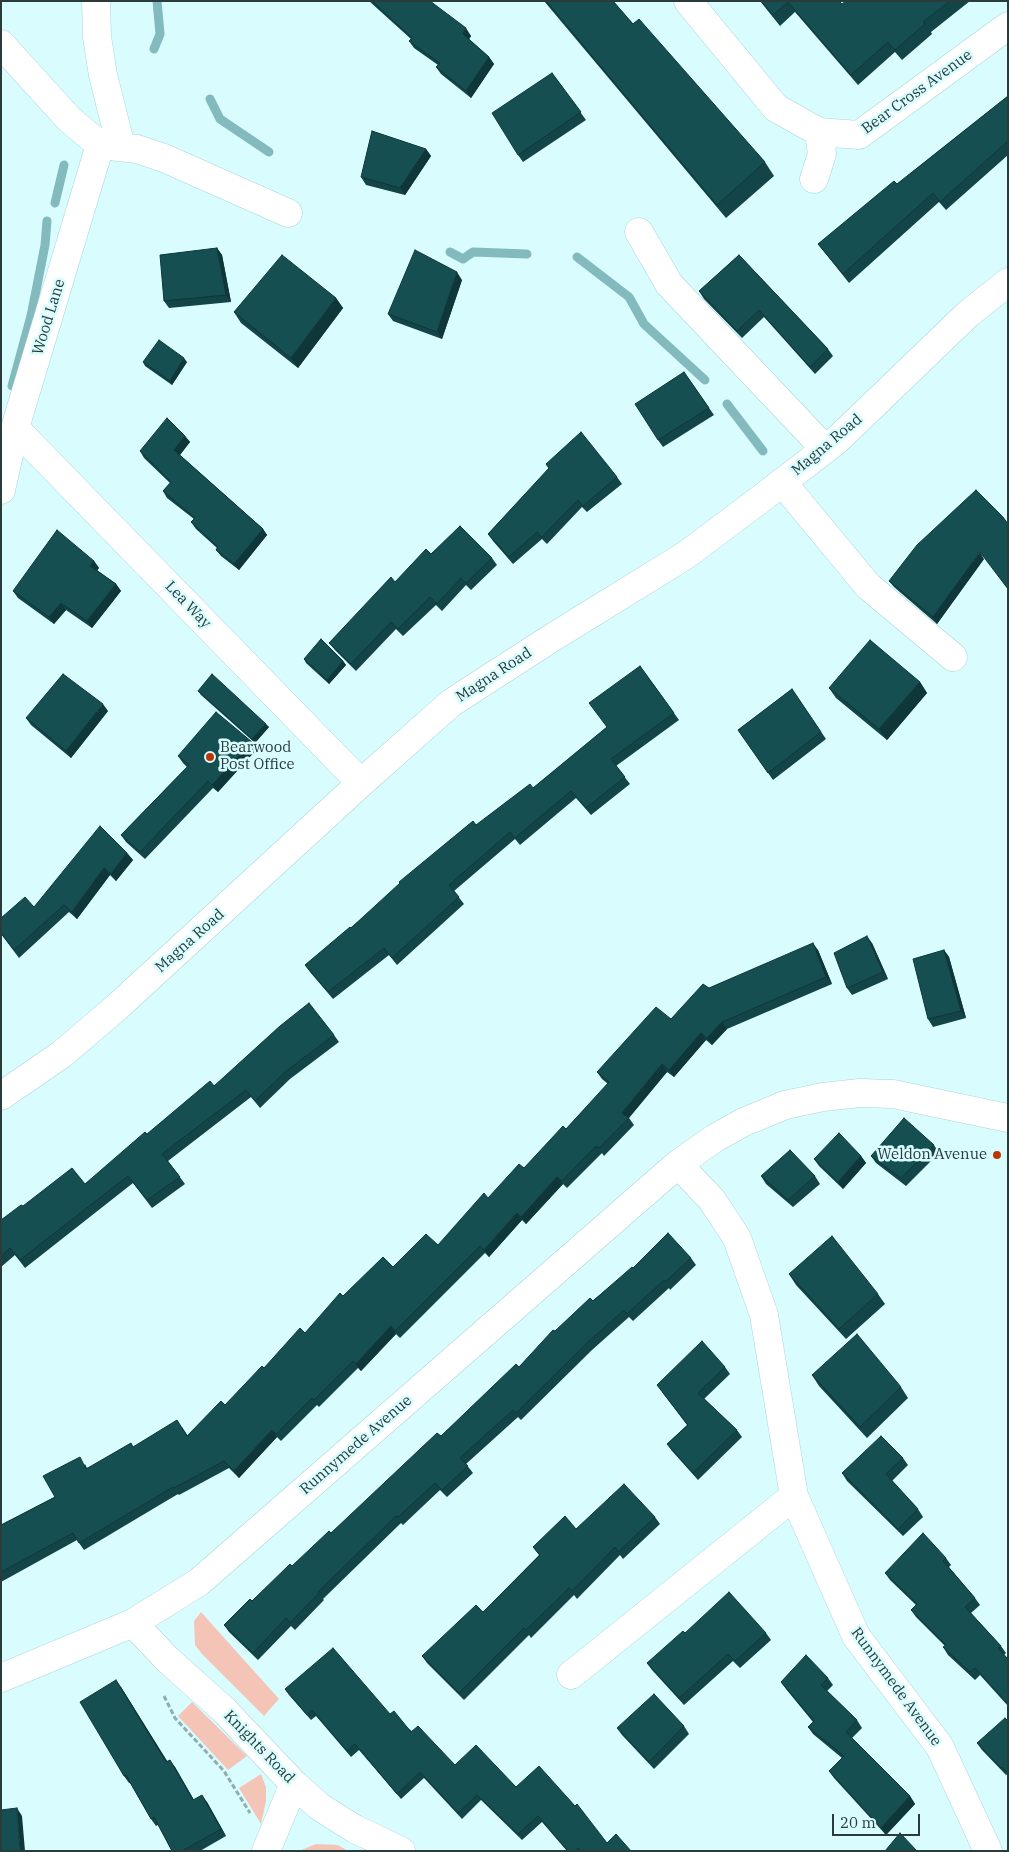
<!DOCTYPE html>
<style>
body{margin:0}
#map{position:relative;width:1009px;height:1852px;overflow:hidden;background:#d9fdff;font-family:"IBM Plex Serif",serif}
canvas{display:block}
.frame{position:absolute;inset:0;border:2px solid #293b3b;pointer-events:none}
.scale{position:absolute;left:832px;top:1814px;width:88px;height:22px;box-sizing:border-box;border:2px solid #293b3b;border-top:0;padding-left:6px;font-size:15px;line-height:18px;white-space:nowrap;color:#293b3b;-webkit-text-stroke:4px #d9fdff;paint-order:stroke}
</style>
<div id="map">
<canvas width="1009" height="1852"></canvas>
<div class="frame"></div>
<div class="scale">20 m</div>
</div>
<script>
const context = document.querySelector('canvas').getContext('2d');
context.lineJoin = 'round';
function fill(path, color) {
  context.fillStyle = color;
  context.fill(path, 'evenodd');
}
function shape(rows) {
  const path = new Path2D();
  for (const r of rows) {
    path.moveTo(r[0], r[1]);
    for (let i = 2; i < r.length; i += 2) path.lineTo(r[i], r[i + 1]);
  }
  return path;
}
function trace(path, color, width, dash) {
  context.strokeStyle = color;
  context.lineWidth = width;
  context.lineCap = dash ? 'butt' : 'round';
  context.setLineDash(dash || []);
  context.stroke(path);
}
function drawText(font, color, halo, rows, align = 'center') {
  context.font = font + ' "IBM Plex Serif",serif';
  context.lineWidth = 5;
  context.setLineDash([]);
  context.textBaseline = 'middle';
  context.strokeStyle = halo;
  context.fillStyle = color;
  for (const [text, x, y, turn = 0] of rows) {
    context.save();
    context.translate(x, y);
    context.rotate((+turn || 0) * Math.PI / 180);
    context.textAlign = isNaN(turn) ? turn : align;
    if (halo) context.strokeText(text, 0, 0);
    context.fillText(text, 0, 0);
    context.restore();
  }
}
fill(shape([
 [201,1612,279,1699,264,1716,202,1654,195,1645,194,1621],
 [192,1702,247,1756,228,1770,178,1716],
 [261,1774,266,1787,266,1801,261,1824,239,1788],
 [316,1844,338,1845,348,1851,299,1851]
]), '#f4c4b7');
trace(shape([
 [154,49,160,34,157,1],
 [210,99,220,119,269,152],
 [55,203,64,165],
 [450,252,463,259,473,252,527,254],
 [577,257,629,297,644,324,705,380],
 [12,386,31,316,45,245,47,221],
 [727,404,763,451]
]), '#82babd', 9);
const minor = shape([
 [96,1,97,37,103,75,121,147],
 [688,1,776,108,819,132,859,135,1008,26],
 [1,44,69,119,100,145,137,149,164,158,288,213],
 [814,179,822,154,819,132],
 [639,232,669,284,825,449],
 [15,428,361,783],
 [782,482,868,586,953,657],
 [1,490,15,428,100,145],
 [678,1164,712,1200,737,1238,764,1315,794,1496,856,1636,940,1747,988,1851],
 [133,1623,168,1660,224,1710,294,1784,320,1807,355,1829,401,1851],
 [571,1675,794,1496],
 [1,1678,133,1623,199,1582,678,1164,715,1138,744,1122,785,1105,823,1097,860,1093,893,1094,1008,1118],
 [266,1851,294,1784]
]);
const major = shape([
 [1,1096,62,1054,117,1007,361,783,451,703,550,639,686,555,758,501,837,440,968,314,1008,282]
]);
trace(minor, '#a9d5d7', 29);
trace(major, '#a9d5d7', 29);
trace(shape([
 [164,1696,175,1718,224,1771,250,1813]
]), '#91adae', 3, [5, 2.5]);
trace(minor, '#fff', 28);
trace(major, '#fff', 28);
fill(shape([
 [369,1,430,1,471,36,469,39,489,57,494,64,471,98,441,74,436,67,438,65,414,48,409,41,411,39],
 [544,1,613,1,633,24,765,162,774,176,726,218],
 [760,1,839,1,842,4,846,1,970,1,931,32,932,34,902,60,895,52,858,85,795,12,780,26],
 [552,73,586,120,523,162,518,155],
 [1008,96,1008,155,946,210,939,202,849,283,818,244,897,184],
 [426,149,431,156,405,195,366,185,361,177],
 [217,248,222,255,231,302,169,308,164,301],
 [739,255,828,349,833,356,815,374,764,317,742,338,704,299,699,291],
 [462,280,442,339,393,321,388,314],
 [336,298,343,308,298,368,241,323,234,312],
 [143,362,187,362,172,385,145,366],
 [684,372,714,415,663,447,658,440],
 [185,436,190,442,180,455,263,529,267,535,239,570,221,556,216,550,217,548,196,529,191,522,194,519,167,498,163,491,170,483,144,458,140,451],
 [546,464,617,477,622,484,587,512,582,507,547,544,542,539,513,564,493,541,488,534,549,469],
 [431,554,492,558,497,565,471,590,466,585,442,611,436,605,403,636,396,629,356,671,335,650,329,643,395,582],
 [984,559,937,624,894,587,889,581],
 [94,561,99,568,97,570,116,584,121,591,92,628,66,610,54,624,18,598,13,591],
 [304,659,343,661,346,665,329,684,306,663],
 [640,666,679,720,616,766,630,784,591,815,576,798,520,845,515,839,454,891,464,904,397,965,389,955,333,999,310,972,305,965,476,825,533,788,607,727],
 [920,682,927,693,887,740,836,698,829,688],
 [792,689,826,739,773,780,738,730],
 [198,691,269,727,255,743,201,695],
 [108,711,71,758,31,725,26,718],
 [252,742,257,749,218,792,213,788,145,859,126,842,121,835,187,767,183,763,178,756],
 [127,853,133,860,116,881,110,875,77,919,69,912,19,958,1,934,34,907],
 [872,943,888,979,852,995,847,988],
 [818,950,832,984,727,1029,712,1045,706,1040,674,1077,667,1072,629,1118,634,1125,604,1156,602,1153,567,1188,563,1184,526,1224,522,1220,489,1257,485,1253,400,1338,396,1334,361,1371,358,1368,319,1407,317,1405,281,1441,277,1437,239,1478,229,1468,179,1495,178,1494,84,1550,77,1540,1,1582,1,1525,55,1497,85,1464,87,1468,134,1447,182,1427,188,1436,225,1405,264,1368,305,1333,343,1296,393,1267,438,1245,488,1198,524,1168,566,1129,608,1084,602,1079,597,1072,671,1019,709,988],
 [944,950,949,957,966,1018,933,1027,928,1019],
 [334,1035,339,1042,290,1079,260,1108,251,1097,168,1161,185,1184,152,1208,133,1183,25,1268,15,1255,1,1267,1,1220,23,1206,85,1184,147,1134,214,1086],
 [934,1145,939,1153,906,1186,876,1163,871,1156],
 [861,1156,866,1163,843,1189,819,1166,814,1159],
 [761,1176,815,1176,820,1184,793,1207,766,1184],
 [691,1258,696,1265,670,1290,669,1288,633,1321,629,1317,592,1350,521,1420,518,1417,466,1464,473,1473,447,1497,440,1490,403,1525,401,1523,323,1599,324,1600,295,1630,291,1626,258,1660,229,1632,224,1625,292,1566,331,1533,519,1367,555,1331,633,1268],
 [789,1274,878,1294,885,1304,846,1339,796,1285],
 [725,1367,730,1374,704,1399,737,1430,742,1437,698,1480,672,1451,667,1444,687,1425,662,1392],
 [812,1375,901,1387,908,1398,867,1438,819,1386],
 [903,1458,908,1465,892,1481,918,1509,923,1517,903,1536,847,1481,842,1473],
 [655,1517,660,1524,623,1559,620,1555,577,1599,574,1595,531,1638,529,1635,464,1700,427,1663,422,1656,483,1612,539,1555,533,1547,576,1529],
 [946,1558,951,1565,949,1567,975,1598,980,1605,971,1613,1001,1646,1006,1653,1004,1655,1008,1659,1008,1706,980,1675,975,1680,948,1655,943,1647,945,1646,916,1617,911,1610,916,1605,890,1580,885,1573],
 [685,1633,766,1633,771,1640,740,1668,733,1661,684,1705,652,1670,647,1663],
 [828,1678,833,1685,827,1691,857,1720,862,1728,852,1738,910,1796,915,1804,886,1835,834,1778,829,1771,842,1758,813,1734,808,1727,813,1722,786,1689,781,1682],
 [121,1687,167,1761,175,1767,194,1800,207,1802,226,1836,200,1851,172,1851,158,1825,156,1826,151,1819,130,1783,129,1783,124,1776],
 [285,1689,390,1714,455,1765,516,1787,607,1843,631,1851,567,1851,542,1822,522,1840,481,1800,462,1819,424,1778,401,1799,359,1750,351,1757,316,1716,311,1720,289,1695],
 [1008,1721,1008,1774,1006,1775,982,1750,977,1743],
 [684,1726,689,1734,654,1769,622,1735,617,1728]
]), '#134447');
fill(shape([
 [466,28,471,36,468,41,463,34],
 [489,57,494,64,471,98,466,91],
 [426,149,431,156,405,195,400,188],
 [217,248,222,255,231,302,226,295],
 [457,272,462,280,442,339,437,332],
 [336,298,343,308,298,368,291,358],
 [184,358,187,362,172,385,170,381],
 [185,436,190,442,179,456,174,450],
 [263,529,267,535,239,570,234,564],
 [980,552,984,559,937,624,933,617],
 [94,561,99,568,95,573,90,566],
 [116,584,121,591,92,628,87,621],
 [61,603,66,610,54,624,49,617],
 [343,661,346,665,329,684,327,680],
 [920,682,927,693,887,740,879,729],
 [103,704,108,711,71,758,66,751],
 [266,724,269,727,255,743,252,739],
 [252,742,257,749,218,792,212,785],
 [127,853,133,860,116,881,111,874],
 [104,868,110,875,77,919,72,912],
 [867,936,872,943,888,979,883,972],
 [813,943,818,950,832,984,826,977],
 [944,950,949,957,966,1018,961,1011],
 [722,1022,727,1029,712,1045,707,1038],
 [701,1033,706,1040,674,1077,669,1070],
 [662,1064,667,1072,627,1120,622,1113],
 [861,1156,866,1163,843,1189,838,1182],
 [557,1177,563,1184,526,1224,521,1217],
 [517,1213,522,1220,489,1257,484,1250],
 [391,1326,396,1334,361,1371,356,1364],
 [272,1430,277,1437,239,1478,234,1471],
 [116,1680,121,1687,172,1769,166,1762],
 [170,1760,175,1767,198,1807,193,1800],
 [202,1795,207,1802,226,1836,221,1829],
 [910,1796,915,1804,886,1835,881,1828],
 [17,1808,22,1816,25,1851,20,1851]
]), '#0f3739');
const building = shape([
 [372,1,430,1,466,28,463,34,489,57,466,91,436,67,440,63,409,41,412,38,372,1],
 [546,1,613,1,633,24,639,19,765,162,717,205,546,1],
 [761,1,839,1,842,4,846,1,950,1,923,22,925,24,895,50,888,42,851,75,788,2,773,15,761,1],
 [552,73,581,112,518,155,492,113,552,73],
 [1008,96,1008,141,940,202,933,193,843,274,818,244,894,181,897,184,1008,96],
 [372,131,426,149,400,188,361,177,372,131],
 [217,248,226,295,164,301,160,255,217,248],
 [415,250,457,272,437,332,388,314,415,250],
 [282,255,336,298,291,358,234,312,282,255],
 [739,255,828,349,810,367,759,310,737,331,699,291,739,255],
 [159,340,184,358,170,381,143,362,159,340],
 [684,372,709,408,658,440,635,404,684,372],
 [167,418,185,436,174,450,263,529,234,564,216,550,218,547,191,522,195,518,163,491,171,482,140,451,167,418],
 [581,432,617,477,583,506,578,500,542,537,537,532,509,557,488,534,549,468,546,464,581,432],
 [976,490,1003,517,1008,524,1008,589,980,552,933,617,889,581,917,545,976,490],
 [460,526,492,558,466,583,461,578,437,604,430,597,398,629,391,622,351,664,329,643,391,577,395,582,426,549,431,554,460,526],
 [57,530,94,561,90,566,116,584,87,621,61,603,49,617,13,591,57,530],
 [321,639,343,661,327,680,304,659,321,639],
 [870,640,920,682,879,729,829,688,870,640],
 [640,666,674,713,611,759,625,777,586,808,571,791,515,838,510,832,449,885,459,897,392,958,384,948,328,992,305,965,350,927,351,928,400,883,399,882,473,821,476,825,530,784,533,788,607,727,589,703,640,666],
 [63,674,103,704,66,751,26,718,63,674],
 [212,674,266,724,252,739,198,691,212,674],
 [792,689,821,732,768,773,738,730,792,689],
 [216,712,252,742,212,785,208,781,140,852,121,835,189,765,178,756,216,712],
 [100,826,127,853,111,874,104,868,72,912,64,905,14,950,1,933,1,918,25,897,34,907,100,826],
 [867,936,883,972,847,988,834,953,867,936],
 [813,943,826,977,722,1022,707,1038,701,1033,669,1070,662,1064,622,1113,629,1118,599,1148,596,1146,562,1181,557,1177,521,1217,517,1213,484,1250,480,1246,395,1331,391,1326,356,1364,353,1361,314,1400,312,1398,276,1434,272,1430,234,1471,224,1461,174,1488,173,1487,79,1543,73,1533,1,1572,1,1525,55,1497,43,1476,80,1457,86,1469,131,1443,133,1447,177,1420,187,1436,221,1401,225,1405,262,1366,264,1368,300,1328,305,1333,340,1293,343,1296,383,1257,393,1267,426,1234,438,1245,484,1193,488,1198,519,1164,524,1168,563,1126,566,1129,609,1082,597,1072,656,1007,671,1019,703,984,709,988,813,943],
 [944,950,961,1011,928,1019,913,959,944,950],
 [309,1003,334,1035,285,1072,255,1101,246,1090,162,1154,180,1177,147,1200,128,1176,20,1260,10,1248,1,1256,1,1220,21,1205,23,1206,72,1168,85,1184,145,1132,147,1134,210,1081,214,1086,280,1026,309,1003],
 [904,1118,934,1145,901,1178,871,1156,904,1118],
 [839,1133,861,1156,838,1182,814,1159,839,1133],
 [790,1150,815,1176,788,1200,761,1176,790,1150],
 [668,1233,691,1258,665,1282,664,1280,627,1314,624,1310,587,1343,516,1413,513,1410,460,1458,468,1466,442,1490,435,1483,398,1517,396,1516,318,1592,319,1593,290,1623,286,1618,253,1653,224,1625,250,1599,252,1601,290,1564,292,1566,329,1531,331,1533,437,1433,441,1436,516,1364,519,1367,553,1330,555,1331,590,1298,593,1301,632,1267,633,1268,668,1233],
 [832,1236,878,1294,839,1329,789,1274,832,1236],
 [857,1334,901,1387,860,1427,812,1375,857,1334],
 [702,1341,725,1367,698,1393,737,1430,693,1473,667,1444,688,1425,657,1385,702,1341],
 [881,1436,903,1458,886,1474,918,1509,898,1529,842,1473,881,1436],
 [624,1484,655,1517,618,1552,615,1547,572,1591,569,1588,526,1630,524,1628,459,1693,422,1656,476,1605,483,1612,540,1555,533,1547,565,1516,576,1529,624,1484],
 [923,1533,946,1558,943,1561,975,1598,965,1607,1001,1646,998,1648,1008,1659,1008,1704,975,1668,970,1672,943,1647,946,1645,911,1610,917,1604,885,1573,923,1533],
 [729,1592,766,1633,735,1661,728,1654,679,1698,647,1663,683,1631,685,1633,729,1592],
 [333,1648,390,1714,394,1711,411,1732,418,1726,455,1765,476,1745,516,1787,539,1766,575,1806,577,1804,607,1843,616,1834,631,1851,581,1851,578,1848,576,1851,568,1851,538,1816,518,1834,477,1795,458,1813,420,1772,397,1794,355,1744,347,1751,312,1710,307,1715,285,1689,333,1648],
 [806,1655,828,1678,821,1685,857,1720,846,1732,910,1796,881,1828,829,1771,844,1756,808,1727,814,1721,781,1682,806,1655],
 [116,1680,166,1762,170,1760,193,1800,202,1795,221,1829,182,1851,172,1851,154,1817,151,1819,126,1775,124,1776,80,1702,116,1680],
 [654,1694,684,1726,649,1762,617,1728,654,1694],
 [1005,1718,1008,1721,1008,1773,1002,1767,1001,1768,977,1743,1005,1718],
 [17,1808,20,1851,1,1851,1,1810,17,1808],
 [900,1833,917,1851,885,1851,900,1833]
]);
fill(building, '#164f52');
trace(building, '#0f3739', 1);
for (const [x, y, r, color] of [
 [210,757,5,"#be3504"],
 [997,1155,5,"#be3504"]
]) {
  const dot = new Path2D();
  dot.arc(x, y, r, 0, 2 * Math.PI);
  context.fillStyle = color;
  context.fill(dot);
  trace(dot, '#d9fdff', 2);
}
drawText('15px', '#293b3b', '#d9fdff', [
 ["Bear Cross Avenue",917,92,-36],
 ["Wood Lane",49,317,-73],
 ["Magna Road",827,445,-40],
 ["Lea Way",188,605,46],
 ["Magna Road",494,675,-33],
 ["Magna Road",190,941,-42],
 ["Runnymede Avenue",356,1445,-41],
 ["Runnymede Avenue",896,1687,54],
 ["Knights Road",259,1747,46]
]);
drawText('15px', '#293b3b', '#d9fdff', [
 ["Bearwood",220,748],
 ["Post Office",220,765],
 ["Weldon Avenue",987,1155,"right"]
], 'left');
</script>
